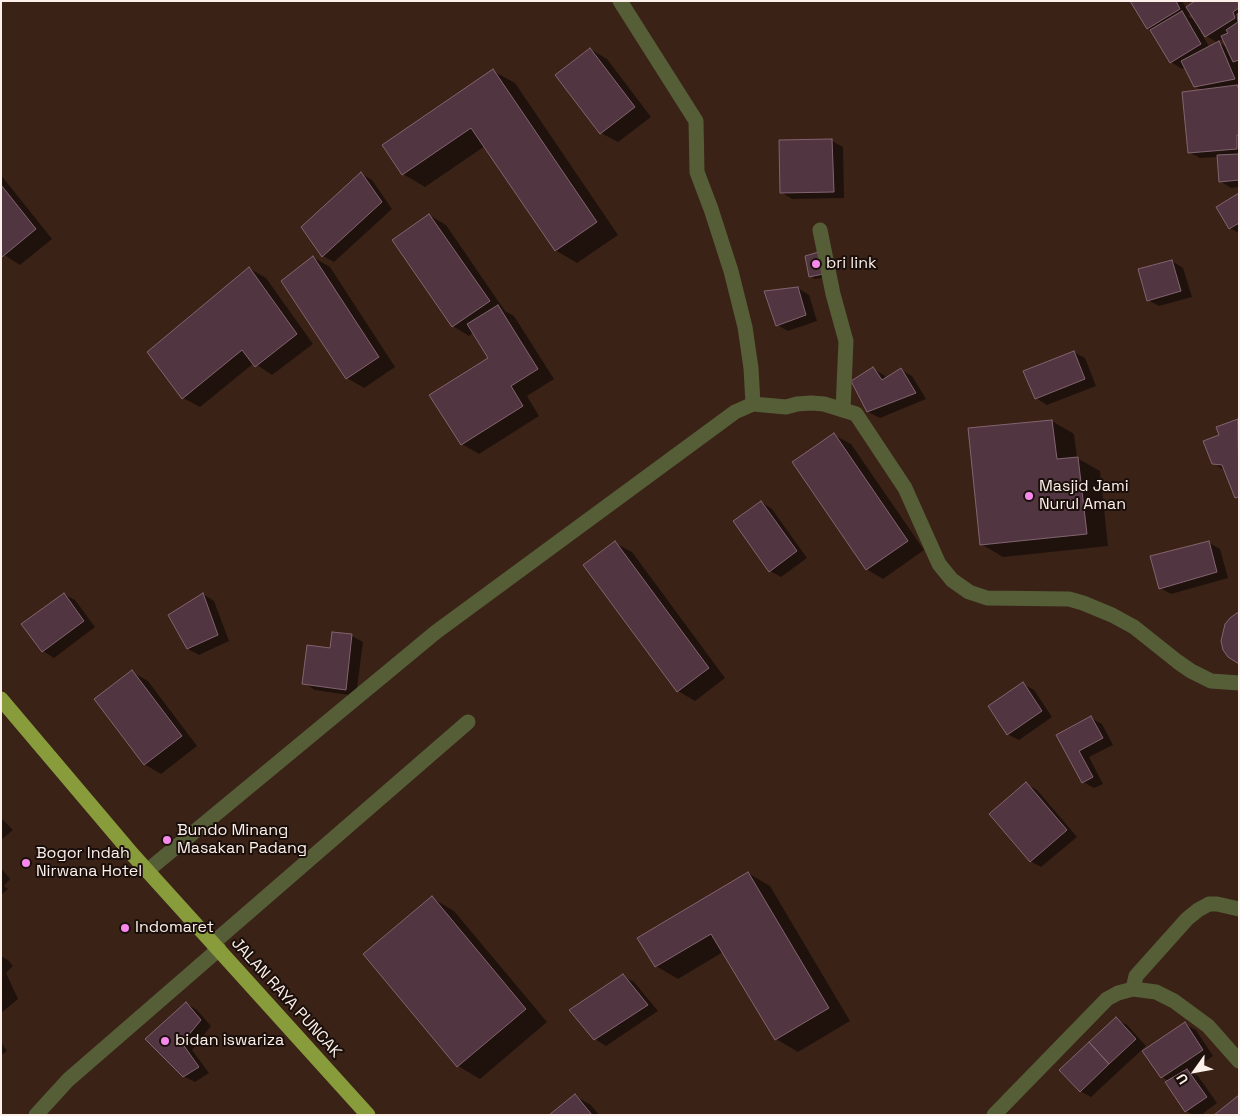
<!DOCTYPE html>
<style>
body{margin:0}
#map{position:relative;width:1240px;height:1116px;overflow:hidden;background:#3b2217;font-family:"Space Grotesk",sans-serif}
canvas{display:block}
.frame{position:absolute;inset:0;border:2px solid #fdefe9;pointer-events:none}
.north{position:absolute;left:1170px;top:1046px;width:50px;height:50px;-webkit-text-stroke:4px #1a0f0a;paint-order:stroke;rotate:238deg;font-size:14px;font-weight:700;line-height:20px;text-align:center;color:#fdefe9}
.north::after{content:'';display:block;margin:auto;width:18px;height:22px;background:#fdefe9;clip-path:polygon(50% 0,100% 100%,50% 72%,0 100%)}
</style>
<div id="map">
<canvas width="1240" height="1116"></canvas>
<div class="frame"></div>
<div class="north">U</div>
</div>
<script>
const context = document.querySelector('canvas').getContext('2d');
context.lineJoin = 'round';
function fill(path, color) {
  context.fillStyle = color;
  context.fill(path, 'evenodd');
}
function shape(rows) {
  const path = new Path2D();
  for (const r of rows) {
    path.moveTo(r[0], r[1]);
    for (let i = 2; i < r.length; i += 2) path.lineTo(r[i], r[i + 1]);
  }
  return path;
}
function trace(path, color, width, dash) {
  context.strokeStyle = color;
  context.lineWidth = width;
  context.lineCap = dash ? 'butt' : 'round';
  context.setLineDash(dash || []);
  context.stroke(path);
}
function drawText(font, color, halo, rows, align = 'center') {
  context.font = font + ' "Space Grotesk",sans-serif';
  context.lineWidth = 4;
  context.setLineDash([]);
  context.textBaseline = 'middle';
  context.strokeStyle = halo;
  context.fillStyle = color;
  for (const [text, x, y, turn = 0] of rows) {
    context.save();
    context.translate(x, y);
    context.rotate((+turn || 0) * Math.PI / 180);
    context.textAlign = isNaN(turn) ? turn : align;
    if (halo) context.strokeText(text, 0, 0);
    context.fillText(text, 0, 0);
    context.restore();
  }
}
fill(shape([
 [1131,1,1182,1,1186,8,1197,1,1239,1,1239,86,1237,87,1239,88,1239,187,1231,188,1220,181,1218,157,1200,158,1189,152,1202,91,1195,86,1185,67,1182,69,1171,62,1152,31,1148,28],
 [1192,14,1196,21,1188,16],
 [1202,30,1206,36,1218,43,1210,48,1200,31],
 [1224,38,1228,48,1218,42],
 [590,49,607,59,651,117,618,142,601,133],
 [493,71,515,83,618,235,577,263,555,250,485,146,425,187,403,174],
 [832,141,843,147,844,198,792,199,781,192],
 [362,174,372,180,392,209,334,262,323,256],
 [1,175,52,239,20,265,1,253],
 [1239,194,1239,233,1230,228],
 [429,215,446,225,505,311,514,316,554,379,527,396,539,416,479,454,462,444,431,395,490,358,474,332,469,336,453,326],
 [822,253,833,276,815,279,810,276],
 [313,257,330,267,395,367,364,388,347,378],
 [1172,261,1183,268,1192,297,1159,306,1148,300],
 [249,268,266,278,313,344,272,375,254,363,200,407,183,398],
 [798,288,809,295,817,321,788,331,777,325],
 [1074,352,1085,358,1096,386,1047,405,1036,398],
 [873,369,884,375,887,379,901,370,912,376,926,399,880,418,868,412,853,382],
 [1052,421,1074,434,1077,458,1100,471,1108,546,1003,557,981,544],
 [1239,421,1239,499,1236,498,1224,470,1213,463,1221,436,1218,428],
 [834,435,851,444,924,550,883,579,866,569],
 [761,502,772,509,807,558,781,577,770,571],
 [615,543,632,552,725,678,695,701,678,691,585,565],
 [1209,543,1220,549,1228,578,1171,594,1160,588],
 [64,594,75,600,95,627,54,658,43,651],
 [203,594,214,601,229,641,199,655,188,649],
 [334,633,352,636,363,642,356,696,315,690,304,683,332,650],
 [132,672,148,681,197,746,161,774,144,764],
 [1023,684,1034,690,1052,717,1019,740,1007,734],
 [1091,718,1102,724,1113,745,1089,757,1103,784,1094,788,1083,782,1058,735],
 [1026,784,1037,790,1077,837,1041,867,1030,861],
 [1,818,13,830,1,840],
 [1,868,10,879,4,886,8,889,1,895],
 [748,873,770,886,850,1021,798,1052,776,1039,723,952,678,979,656,966],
 [432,898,454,911,547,1022,480,1079,458,1066,365,954],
 [1,956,8,960,13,966,6,973,18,999,1,1013],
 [623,976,634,982,658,1011,606,1046,595,1039],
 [186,1003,197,1010,211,1026,192,1050,209,1073,195,1082,183,1076,147,1039],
 [1116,1019,1127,1025,1146,1046,1091,1097,1080,1091],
 [1185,1024,1196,1030,1213,1056,1190,1072,1198,1076,1217,1103,1201,1115,1193,1115,1186,1111,1169,1081,1162,1077],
 [1,1042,7,1051,1,1055],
 [575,1096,591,1105,599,1115,551,1115]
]), '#0007');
const building = shape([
 [1130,1,1176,1,1180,9,1147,29,1130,1],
 [1195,1,1238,1,1239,8,1233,12,1235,18,1205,37,1186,7,1195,1],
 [1182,11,1201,44,1170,63,1150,30,1182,11],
 [1239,13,1239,60,1233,62,1221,36,1228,33,1226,30,1238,22,1237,14,1239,13],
 [1219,41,1235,79,1194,87,1181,61,1219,41],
 [590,48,635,107,600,134,555,75,590,48],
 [493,69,597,222,555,251,471,128,402,175,382,145,493,69],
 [1237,85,1239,89,1239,135,1237,135,1237,149,1188,153,1182,92,1237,85],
 [832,139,834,192,780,193,779,140,832,139],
 [1239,154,1239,180,1219,182,1217,155,1239,154],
 [361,172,382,202,322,257,301,227,361,172],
 [1,185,36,229,2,257,1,255,1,185],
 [1239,193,1239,223,1229,229,1216,207,1239,193],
 [429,214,490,301,452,327,392,240,429,214],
 [822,251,828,273,809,277,805,256,822,251],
 [313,256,379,357,346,379,281,281,313,256],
 [1172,260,1181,291,1147,301,1138,269,1172,260],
 [249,267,297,334,255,367,242,350,182,399,147,352,249,267],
 [798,287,806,315,776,326,764,291,798,287],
 [498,305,538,369,511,386,523,406,461,445,429,395,488,358,467,324,498,305],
 [1074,351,1085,379,1035,399,1023,371,1074,351],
 [873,367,882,380,901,368,916,393,867,412,851,381,873,367],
 [1238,419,1239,497,1235,498,1222,465,1212,464,1203,441,1219,435,1216,427,1238,419],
 [1052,420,1057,459,1078,457,1087,534,980,545,968,428,1052,420],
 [834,433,908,541,866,570,792,462,834,433],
 [761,501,797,551,769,572,733,521,761,501],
 [615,541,709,668,677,692,583,565,615,541],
 [1209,541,1217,572,1159,589,1150,556,1209,541],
 [64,593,84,621,42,652,21,624,64,593],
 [203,593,218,635,187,649,168,615,203,593],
 [1237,613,1239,613,1239,664,1228,657,1223,650,1221,641,1225,624,1230,618,1237,613],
 [332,632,352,634,346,690,302,684,307,645,330,648,332,632],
 [132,670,182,736,144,765,94,699,132,670],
 [1023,682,1042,711,1007,735,988,706,1023,682],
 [1091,716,1103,738,1079,751,1093,777,1082,783,1056,735,1091,716],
 [1026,782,1067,830,1030,862,989,814,1026,782],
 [748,872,829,1008,775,1040,711,934,655,967,637,938,748,872],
 [432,896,526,1009,457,1067,363,954,432,896],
 [623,974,648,1005,594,1040,569,1010,623,974],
 [186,1002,201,1020,182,1043,199,1067,183,1077,145,1039,186,1002],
 [1116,1017,1136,1039,1109,1064,1089,1042,1116,1017],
 [1185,1022,1203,1050,1161,1078,1142,1051,1185,1022],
 [1089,1042,1109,1064,1080,1092,1059,1070,1089,1042],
 [1187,1069,1207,1097,1185,1112,1165,1082,1187,1069],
 [575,1094,592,1115,549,1115,575,1094],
 [1239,1095,1239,1115,1214,1115,1239,1095]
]);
fill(building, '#513642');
trace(building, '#826470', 1);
trace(shape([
 [620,1,696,121,697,172,711,209,731,271,745,327,751,368,753,404],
 [820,230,833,294,846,341,843,410],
 [147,871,436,632,735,412,753,404,786,407,797,404,811,403,824,404,856,414,905,488,939,564,952,580,969,592,987,598,1069,599,1083,603,1112,615,1134,627,1178,662,1191,671,1211,681,1239,683],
 [213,943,468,722],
 [1133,989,1136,976,1187,919,1198,910,1209,904,1217,904,1239,909],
 [36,1115,68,1080,219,949],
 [994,1115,1107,999,1118,993,1133,989,1156,992,1174,1001,1208,1026,1239,1061]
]), '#555e37', 15);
trace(shape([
 [1,699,133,855,368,1115]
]), '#889c3c', 15);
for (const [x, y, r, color] of [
 [816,264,5,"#f888eb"],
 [1029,496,5,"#f888eb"],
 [167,840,5,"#f888eb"],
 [26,863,5,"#f888eb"],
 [125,928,5,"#f888eb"],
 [165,1041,5,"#f888eb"]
]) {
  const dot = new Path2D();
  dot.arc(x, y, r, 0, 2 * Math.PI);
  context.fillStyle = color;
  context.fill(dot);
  trace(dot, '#1a0f0a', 2);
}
drawText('16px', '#fdefe9', '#1a0f0a', [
 ["bri link",826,264],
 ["Masjid Jami",1039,487],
 ["Nurul Aman",1039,505],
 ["Bundo Minang",177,831],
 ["Masakan Padang",177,849],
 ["Bogor Indah",36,854],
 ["Nirwana Hotel",36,872],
 ["Indomaret",135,928],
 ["bidan iswariza",175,1041]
], 'left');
drawText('16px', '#fdefe9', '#1a0f0a', [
 ["JALAN RAYA PUNCAK",286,998,48]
]);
</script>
